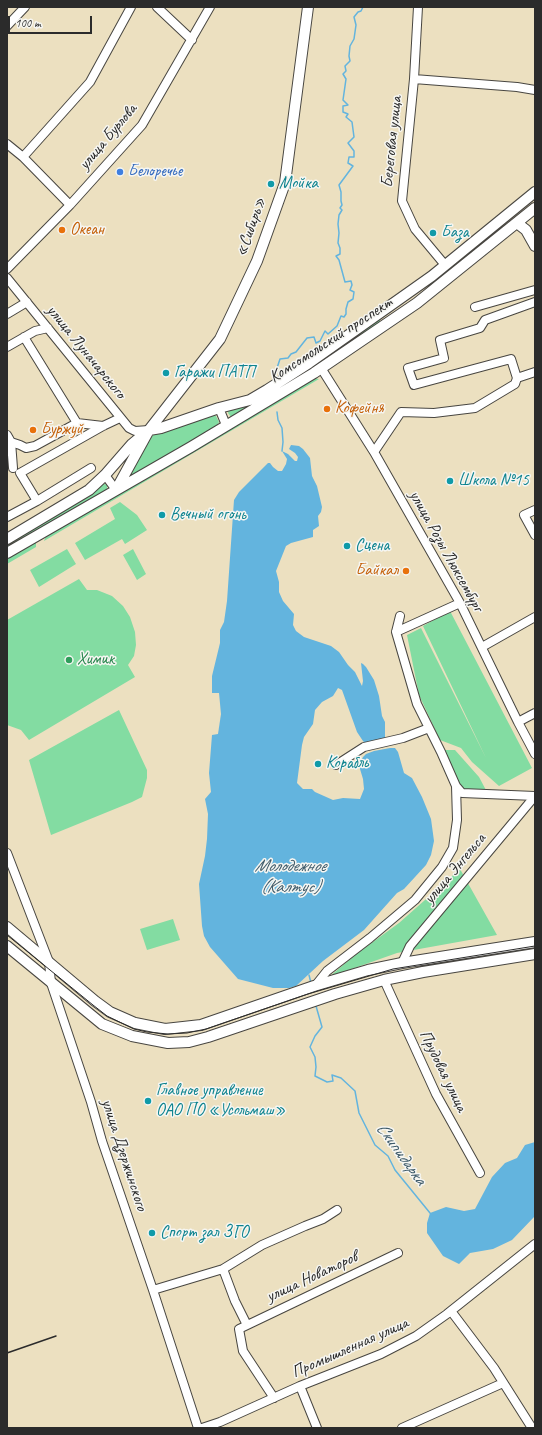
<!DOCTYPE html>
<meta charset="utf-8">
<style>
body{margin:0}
#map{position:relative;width:542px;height:1435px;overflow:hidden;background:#ece0c0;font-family:Caveat,sans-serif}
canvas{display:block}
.frame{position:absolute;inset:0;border:8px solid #2b2b2b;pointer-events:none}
.scale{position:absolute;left:8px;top:16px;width:84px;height:18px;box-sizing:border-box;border:2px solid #2b2b2b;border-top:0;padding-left:5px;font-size:12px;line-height:14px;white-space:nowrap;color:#2b2b2b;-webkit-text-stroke:3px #f6f6f2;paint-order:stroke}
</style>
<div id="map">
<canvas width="542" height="1435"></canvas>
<div class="frame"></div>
<div class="scale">100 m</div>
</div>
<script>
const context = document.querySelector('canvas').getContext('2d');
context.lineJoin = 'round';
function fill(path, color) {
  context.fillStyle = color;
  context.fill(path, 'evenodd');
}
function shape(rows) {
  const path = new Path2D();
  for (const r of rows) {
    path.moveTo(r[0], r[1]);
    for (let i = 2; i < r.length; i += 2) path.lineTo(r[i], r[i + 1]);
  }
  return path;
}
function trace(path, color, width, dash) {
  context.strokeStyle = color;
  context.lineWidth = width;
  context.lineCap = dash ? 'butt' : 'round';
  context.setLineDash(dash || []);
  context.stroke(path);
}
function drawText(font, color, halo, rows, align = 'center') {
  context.font = font + ' Caveat,sans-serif';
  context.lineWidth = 3;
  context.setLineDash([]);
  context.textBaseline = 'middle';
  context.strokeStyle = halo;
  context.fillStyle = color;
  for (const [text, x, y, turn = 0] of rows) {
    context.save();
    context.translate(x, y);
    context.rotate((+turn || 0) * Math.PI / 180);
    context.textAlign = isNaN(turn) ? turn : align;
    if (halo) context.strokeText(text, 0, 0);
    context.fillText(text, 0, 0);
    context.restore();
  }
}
fill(shape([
 [377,320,380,320,380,324,278,391,235,417,231,417,228,413,229,409],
 [313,378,319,379,44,541,47,533],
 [211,413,216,416,219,422,216,428,126,479,126,477,153,435],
 [102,483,107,485,107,490,101,495,7,549,7,542],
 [120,502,137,515,147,530,125,544,122,539,85,560,75,543,115,519,110,508],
 [36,539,36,547,7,564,7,556],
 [67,549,76,564,39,587,30,570],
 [133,549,146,574,137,580,123,555],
 [79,579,87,590,97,590,112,596,123,606,130,617,135,632,136,645,134,656,128,665,135,677,29,740,21,730,7,725,7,620],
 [450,611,532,768,499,786,472,762,461,748,440,740,419,695,407,635,421,628,486,758,423,626],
 [119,710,147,770,147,778,142,797,132,802,51,835,29,760],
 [442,750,455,750,479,777,487,792,465,791,455,785],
 [460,869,497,935,397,953,329,977,355,955,399,923],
 [173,919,180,940,147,950,140,929]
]), '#83dca2');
fill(shape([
 [291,445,299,446,303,449,310,458,312,476,317,486,322,507,321,512,318,516,319,526,313,530,313,537,291,543,286,546,276,571,279,582,279,592,283,601,294,614,293,625,296,631,304,637,331,646,339,652,348,665,355,672,362,686,363,681,361,663,363,664,366,667,374,680,379,696,382,716,385,722,385,739,365,743,363,741,357,732,342,690,338,688,333,696,322,702,315,710,313,724,304,737,302,745,297,783,303,789,312,789,315,792,333,800,343,798,360,799,364,789,363,779,360,769,361,761,363,757,366,754,374,751,390,748,395,748,398,752,404,773,412,778,422,797,431,819,434,841,431,855,426,865,404,889,397,893,364,930,323,961,296,986,289,988,273,988,238,979,210,947,204,936,202,926,199,884,205,856,207,839,208,814,205,799,211,792,209,773,212,735,212,676,220,643,220,630,224,622,227,601,234,500,239,492,268,463,270,463,273,467,278,471,282,471,286,464,287,459,282,451,288,454,295,461,297,461,298,457,295,453,289,449],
 [535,1142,535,1216,512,1240,493,1249,470,1253,459,1264,443,1256,427,1233,427,1223,430,1213,446,1207,464,1211,475,1209,492,1177,505,1163,517,1158,525,1145]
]), '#63b4de');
fill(shape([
 [212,693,219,693,221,714,218,734,212,735]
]), '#ece0c0');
trace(shape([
 [274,377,280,359,288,358,291,354,296,352,307,338,314,337,316,343,320,341,325,331,328,334,337,326,341,316,344,317,346,314,346,309,348,302,353,299,354,292,350,290,352,285,351,281,345,282,339,260,336,256,340,254,340,248,338,243,339,233,338,224,339,215,342,210,340,208,342,205,341,201,341,192,339,185,353,166,348,163,349,157,354,157,354,151,348,143,354,137,352,122,346,117,348,114,343,112,343,106,348,105,343,100,346,79,343,74,346,71,345,66,350,61,349,56,350,46,354,39,356,25,354,17,358,12,361,11,363,7],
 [277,412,278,420,282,428,283,442,282,451],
 [309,975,311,983],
 [316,1006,322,1027,315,1036,310,1047,315,1057,316,1067,315,1076,327,1082,333,1081,332,1075,341,1078,355,1091,359,1113,375,1145,388,1156,395,1170,430,1213]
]), '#63b4de', 1.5);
const minor = shape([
 [157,7,192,40],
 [418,7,414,79,402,201,415,229,445,265],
 [7,26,25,7],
 [414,79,517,87,535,90],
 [7,144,23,157,70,205],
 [23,157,90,82,131,7],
 [7,269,70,205,142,125,210,7],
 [7,278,129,428,135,431,149,430],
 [475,307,535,290],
 [7,314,27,302],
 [24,337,77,423,103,426],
 [7,347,35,331,48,328],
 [321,368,374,452,460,603,518,722,535,754],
 [517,378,511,359,414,385,408,368,444,358,440,340,480,328,485,320,535,302],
 [219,408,226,425],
 [7,435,11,442,13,468],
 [11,442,20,445,26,448,35,446,77,423],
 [374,452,401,412,434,413,475,408,515,384,517,378,535,372],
 [105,475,116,490],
 [37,501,91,468],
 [535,510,524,515,535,535],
 [7,517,37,501,20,473,103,426,120,418],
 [400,616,396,632,417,704,441,752,456,786,462,793,535,796],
 [396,632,460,603],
 [482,647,535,617],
 [518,722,535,713],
 [336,765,364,747,403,738,429,728],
 [7,853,49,962,51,983,91,1102,102,1141,153,1290,198,1428],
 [402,963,410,946,535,796],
 [384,980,436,1094,480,1173],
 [315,986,327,971,370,938,415,900,442,867,453,848,457,820,456,786],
 [223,1269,235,1301,247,1325],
 [153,1290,223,1269,262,1245,305,1226,323,1219,337,1210],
 [451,1311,494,1368,532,1428],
 [300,1386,317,1428],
 [274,1398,243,1351,239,1329,398,1253],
 [202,1428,220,1422,300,1386,381,1354,416,1336,447,1314,535,1244],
 [402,1428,503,1383]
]);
const major = shape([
 [517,223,526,230,535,246],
 [149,430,161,428,219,408,250,400,267,390,309,363,432,276,535,192],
 [116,490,149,430,220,339,257,261,285,183,308,7],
 [7,539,89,490,105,475,132,444,144,434],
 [7,553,191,447,314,373,417,303,535,208],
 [7,927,95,1001,110,1012,135,1023,165,1029,201,1025,314,986,368,970,402,963,535,942],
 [7,946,102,1024,132,1036,168,1043,189,1042,208,1037,335,994,384,980,423,972,535,954]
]);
trace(minor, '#484641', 10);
trace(major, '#484641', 12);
trace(minor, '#fff', 8);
trace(major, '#fff', 10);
trace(shape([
 [7,935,93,1005,107,1016,134,1029,147,1032,168,1034,187,1033,206,1029,308,994,393,969,535,946]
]), '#2b2b2b', 1);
trace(shape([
 [7,1353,56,1336]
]), '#2b2b2b', 1.5);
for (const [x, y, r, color] of [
 [120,172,4,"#3f7fe0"],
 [271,184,4,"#0f9aa8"],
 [62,230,4,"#e8710a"],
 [433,233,4,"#0f9aa8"],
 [166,373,4,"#0f9aa8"],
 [327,409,4,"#e8710a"],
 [33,430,4,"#e8710a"],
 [450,481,4,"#0f9aa8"],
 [162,515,4,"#0f9aa8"],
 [347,546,4,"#0f9aa8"],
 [406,571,4,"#e8710a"],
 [69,660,4,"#2e9e5b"],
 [318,764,4,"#0f9aa8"],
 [148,1101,4,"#0f9aa8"],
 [152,1233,4,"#0f9aa8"]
]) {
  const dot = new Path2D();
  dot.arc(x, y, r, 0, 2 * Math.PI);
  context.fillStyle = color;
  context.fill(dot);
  trace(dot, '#f6f6f2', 1.5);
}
drawText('17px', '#2b2b2b', '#f6f6f2', [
 ["улица Бурлова",108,137,-50],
 ["Береговая улица",392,142,-84],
 ["«Сибирь»",251,227,-70],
 ["Комсомольский проспект",331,340,-33],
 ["улица Луначарского",86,352,51],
 ["улица Розы Люксембург",446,551,61],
 ["улица Энгельса",455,869,-50],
 ["Прудовая улица",443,1071,64],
 ["улица Дзержинского",124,1155,72],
 ["улица Новаторов",312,1277,-25],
 ["Промышленная улица",350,1348,-24]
]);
drawText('17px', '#366cbe', '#f6f6f2', [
 ["Белоречье",128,172]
], 'left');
drawText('17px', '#0d838f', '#f6f6f2', [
 ["Мойка",279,184],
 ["База",441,233],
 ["Гаражи ПАТП",174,373],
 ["Школа №15",458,481],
 ["Вечный огонь",170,515],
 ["Сцена",355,546],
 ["Корабль",326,764],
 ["Главное управление",156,1091],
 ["ОАО ПО «Усольмаш»",156,1111],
 ["Спорт зал ЗГО",160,1233]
], 'left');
drawText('17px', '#c56008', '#f6f6f2', [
 ["Океан",70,230],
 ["Кофейня",335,409],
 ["Буржуй",41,430],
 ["Байкал",398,571,"right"]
], 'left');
drawText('17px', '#27864d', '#f6f6f2', [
 ["Химик",77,660]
], 'left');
drawText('italic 18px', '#3f5b6a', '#f6f6f2', [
 ["Молодежное",290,866],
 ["(Калтус)",290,887],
 ["Скипидарка",401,1154,54]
]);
</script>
